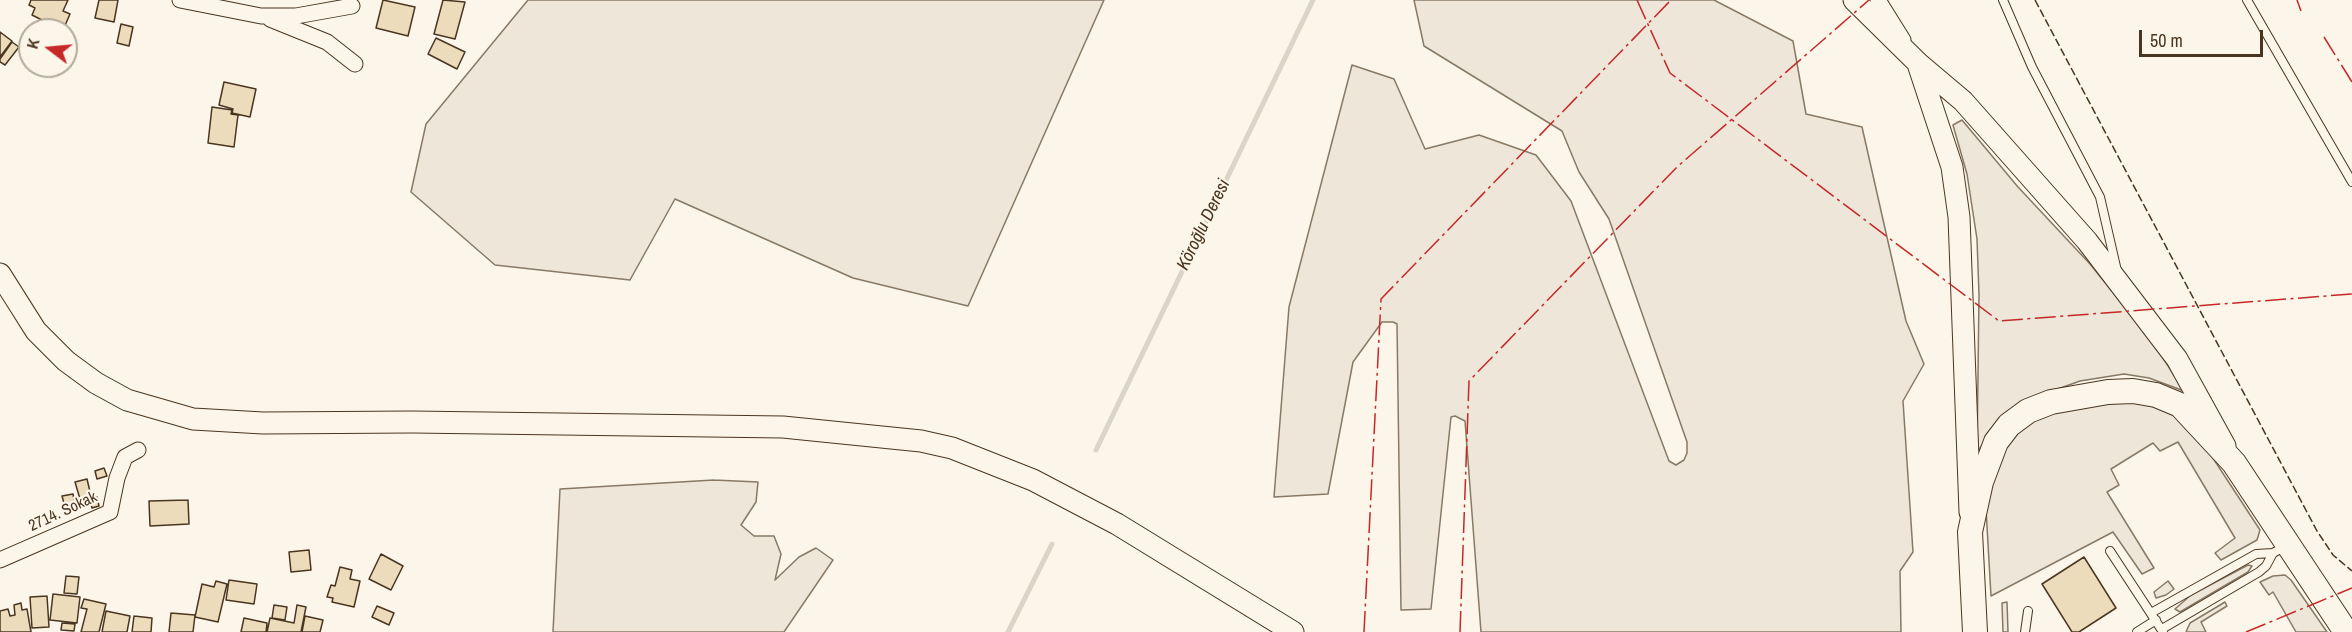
<!DOCTYPE html>
<meta charset="utf-8">
<style>
body{margin:0}
#map{position:relative;width:2352px;height:632px;overflow:hidden;background:#fbf6e9;font-family:"Archivo Narrow",sans-serif}
canvas{display:block}
.north{position:absolute;left:18px;top:18px;width:60px;height:60px;box-sizing:border-box;background:#fbf6e9;border:2px solid #b4a999;border-radius:50%;rotate:286deg;font-size:16px;font-weight:700;line-height:24px;text-align:center;color:#4a3520}
.north::after{content:'';display:block;margin:auto;width:21px;height:27px;background:#c62828;clip-path:polygon(50% 0,100% 100%,50% 72%,0 100%)}
.scale{position:absolute;left:2139px;top:30px;width:124px;height:27px;box-sizing:border-box;border:3px solid #4a3520;border-top:0;padding-left:8px;font-size:18px;line-height:21px;white-space:nowrap;color:#4a3520;-webkit-text-stroke:4px #fbf6e9;paint-order:stroke}
</style>
<div id="map">
<canvas width="2352" height="632"></canvas>
<div class="north">K</div>
<div class="scale">50 m</div>
</div>
<script>
const context = document.querySelector('canvas').getContext('2d');
context.lineJoin = 'round';
function fill(path, color) {
  context.fillStyle = color;
  context.fill(path, 'evenodd');
}
function shape(rows) {
  const path = new Path2D();
  for (const r of rows) {
    path.moveTo(r[0], r[1]);
    for (let i = 2; i < r.length; i += 2) path.lineTo(r[i], r[i + 1]);
  }
  return path;
}
function trace(path, color, width, dash) {
  context.strokeStyle = color;
  context.lineWidth = width;
  context.lineCap = dash ? 'butt' : 'round';
  context.setLineDash(dash || []);
  context.stroke(path);
}
function drawText(font, color, halo, rows, align = 'center') {
  context.font = font + ' "Archivo Narrow",sans-serif';
  context.lineWidth = 4.5;
  context.setLineDash([]);
  context.textBaseline = 'middle';
  context.strokeStyle = halo;
  context.fillStyle = color;
  for (const [text, x, y, turn = 0] of rows) {
    context.save();
    context.translate(x, y);
    context.rotate((+turn || 0) * Math.PI / 180);
    context.textAlign = isNaN(turn) ? turn : align;
    if (halo) context.strokeText(text, 0, 0);
    context.fillText(text, 0, 0);
    context.restore();
  }
}
const green = shape([
 [528,0,1104,0,968,306,853,278,675,199,630,280,495,265,411,192,426,124,528,0],
 [1414,0,1714,0,1793,41,1806,114,1862,127,1906,321,1924,364,1903,401,1913,552,1900,571,1901,632,1481,632,1465,421,1455,416,1451,417,1431,609,1401,610,1397,324,1393,322,1382,322,1353,362,1328,494,1274,497,1289,307,1352,65,1394,79,1425,149,1479,135,1536,155,1571,201,1669,461,1676,465,1684,460,1687,453,1687,442,1609,219,1579,172,1562,131,1424,46,1414,0],
 [1962,120,2018,187,2090,264,2151,339,2184,391,2149,378,2124,374,2080,381,2030,399,1995,425,1977,453,1979,295,1977,239,1967,174,1953,125,1962,120],
 [2132,396,2190,423,2260,530,2257,540,2221,560,2215,553,2235,538,2178,442,2160,451,2153,443,2111,469,2119,485,2107,492,2154,568,2142,574,2113,532,1991,596,1986,509,1988,478,2005,442,2040,415,2132,396],
 [714,480,758,482,756,502,741,525,754,536,774,536,781,554,775,580,799,557,816,548,833,560,784,632,553,632,560,489,714,480],
 [2248,565,2252,566,2248,572,2180,612,2175,609,2191,595,2248,565],
 [2285,575,2291,580,2327,632,2296,632,2273,592,2269,595,2260,582,2273,576,2285,575],
 [2168,581,2174,589,2166,595,2156,598,2154,592,2168,581],
 [2007,602,2008,632,2003,632,2002,603,2007,602],
 [2225,602,2227,606,2201,622,2206,632,2186,632,2190,623,2225,602]
]);
fill(green, '#ede6d9');
trace(green, '#887966', 1.5);
trace(shape([
 [1096,450,1313,0],
 [1008,632,1052,544]
]), '#dcd4c6', 5);
const building = shape([
 [31,0,68,0,63,11,70,14,63,30,50,30,52,25,32,15,35,8,29,5,31,0],
 [99,0,118,0,114,22,95,18,99,0],
 [383,0,415,7,408,36,376,28,383,0],
 [443,0,465,2,455,39,434,34,443,0],
 [121,24,133,27,129,46,117,43,121,24],
 [0,32,12,41,0,57,0,32],
 [436,38,465,52,457,69,428,54,436,38],
 [12,42,19,47,5,65,0,62,0,59,12,42],
 [224,82,256,89,250,117,232,113,233,109,219,105,224,82],
 [212,107,232,110,231,114,238,115,234,147,208,143,212,107],
 [104,468,107,476,97,479,95,471,104,468],
 [87,479,91,496,80,499,75,482,87,479],
 [73,494,75,505,65,507,62,496,73,494],
 [97,497,99,506,92,508,90,499,97,497],
 [188,500,189,524,150,526,149,501,188,500],
 [309,550,311,570,291,572,289,552,309,550],
 [381,554,403,566,391,590,369,579,381,554],
 [2084,557,2116,608,2079,632,2072,632,2042,584,2084,557],
 [340,567,352,570,350,579,360,581,354,607,332,602,333,598,327,597,331,585,335,586,340,567],
 [66,576,79,577,77,594,64,593,66,576],
 [229,580,257,584,254,604,226,600,229,580],
 [216,581,227,584,218,622,195,617,202,584,214,587,216,581],
 [53,594,80,597,77,623,50,620,53,594],
 [47,596,49,627,32,628,30,597,47,596],
 [84,599,106,604,99,632,81,632,87,609,81,608,84,599],
 [21,603,22,610,27,609,31,632,0,632,0,611,8,609,10,616,15,615,14,605,21,603],
 [274,605,287,607,285,620,272,618,274,605],
 [297,605,306,607,301,632,267,632,270,618,294,623,297,605],
 [377,606,394,613,389,625,372,617,377,606],
 [106,611,130,616,127,632,102,632,106,611],
 [171,613,195,615,193,632,169,632,171,613],
 [134,616,152,618,151,632,132,632,134,616],
 [305,616,323,620,320,632,302,632,305,616],
 [244,618,267,623,266,632,241,632,244,618],
 [62,623,75,624,74,631,61,630,62,623]
]);
fill(building, '#ecdcbc');
trace(building, '#4a3520', 1.5);
const lane = shape([
 [2003,0,2032,67,2100,197,2117,271],
 [2247,0,2352,182],
 [2110,551,2163,632],
 [2151,613,2256,554,2273,553,2286,546],
 [2162,629,2259,572,2266,566,2273,553],
 [2025,632,2028,611],
 [2137,632,2156,620]
]);
const street = shape([
 [180,0,261,16,296,16,352,6],
 [1878,0,1903,40],
 [270,19,327,42,355,64],
 [0,560,110,512,117,478,125,457,138,450]
]);
const secondary = shape([
 [1854,0,1918,63,1963,101,2087,241,2177,359,2225,446],
 [1918,64,1952,167,1959,217,1970,512],
 [0,274,36,331,66,361,96,383,127,400,193,419,263,423,412,422,783,427,921,441,952,448,1033,480,1117,524,1293,632]
]);
const primary = shape([
 [1975,632,1970,532,1981,482,1996,442,2009,425,2028,411,2051,402,2108,392,2133,391,2156,395,2180,405,2234,463,2346,632]
]);
trace(lane, '#4a3520', 10);
trace(street, '#4a3520', 17);
trace(secondary, '#4a3520', 23);
trace(primary, '#4a3520', 26);
trace(lane, '#fbf6e9', 8);
trace(street, '#fbf6e9', 15);
trace(secondary, '#fbf6e9', 21);
trace(primary, '#fbf6e9', 24);
trace(shape([
 [2035,0,2317,531,2333,555,2352,571]
]), '#4a3520', 1.5, [8, 3]);
trace(shape([
 [1637,0,1670,73,1999,321,2352,294],
 [2297,0,2301,11],
 [2324,37,2352,82],
 [1364,632,1381,299,1671,0],
 [1460,632,1469,381,1677,167,1869,0],
 [2246,632,2352,588]
]), '#c62828', 1.5, [21, 4.5, 3, 4.5]);
drawText('16px', '#4a3520', '#fbf6e9', [
 ["2714. Sokak",63,512,-25]
]);
drawText('italic 18px', '#4a3520', '#fbf6e9', [
 ["Köroğlu Deresi",1204,225,-64]
]);
</script>
